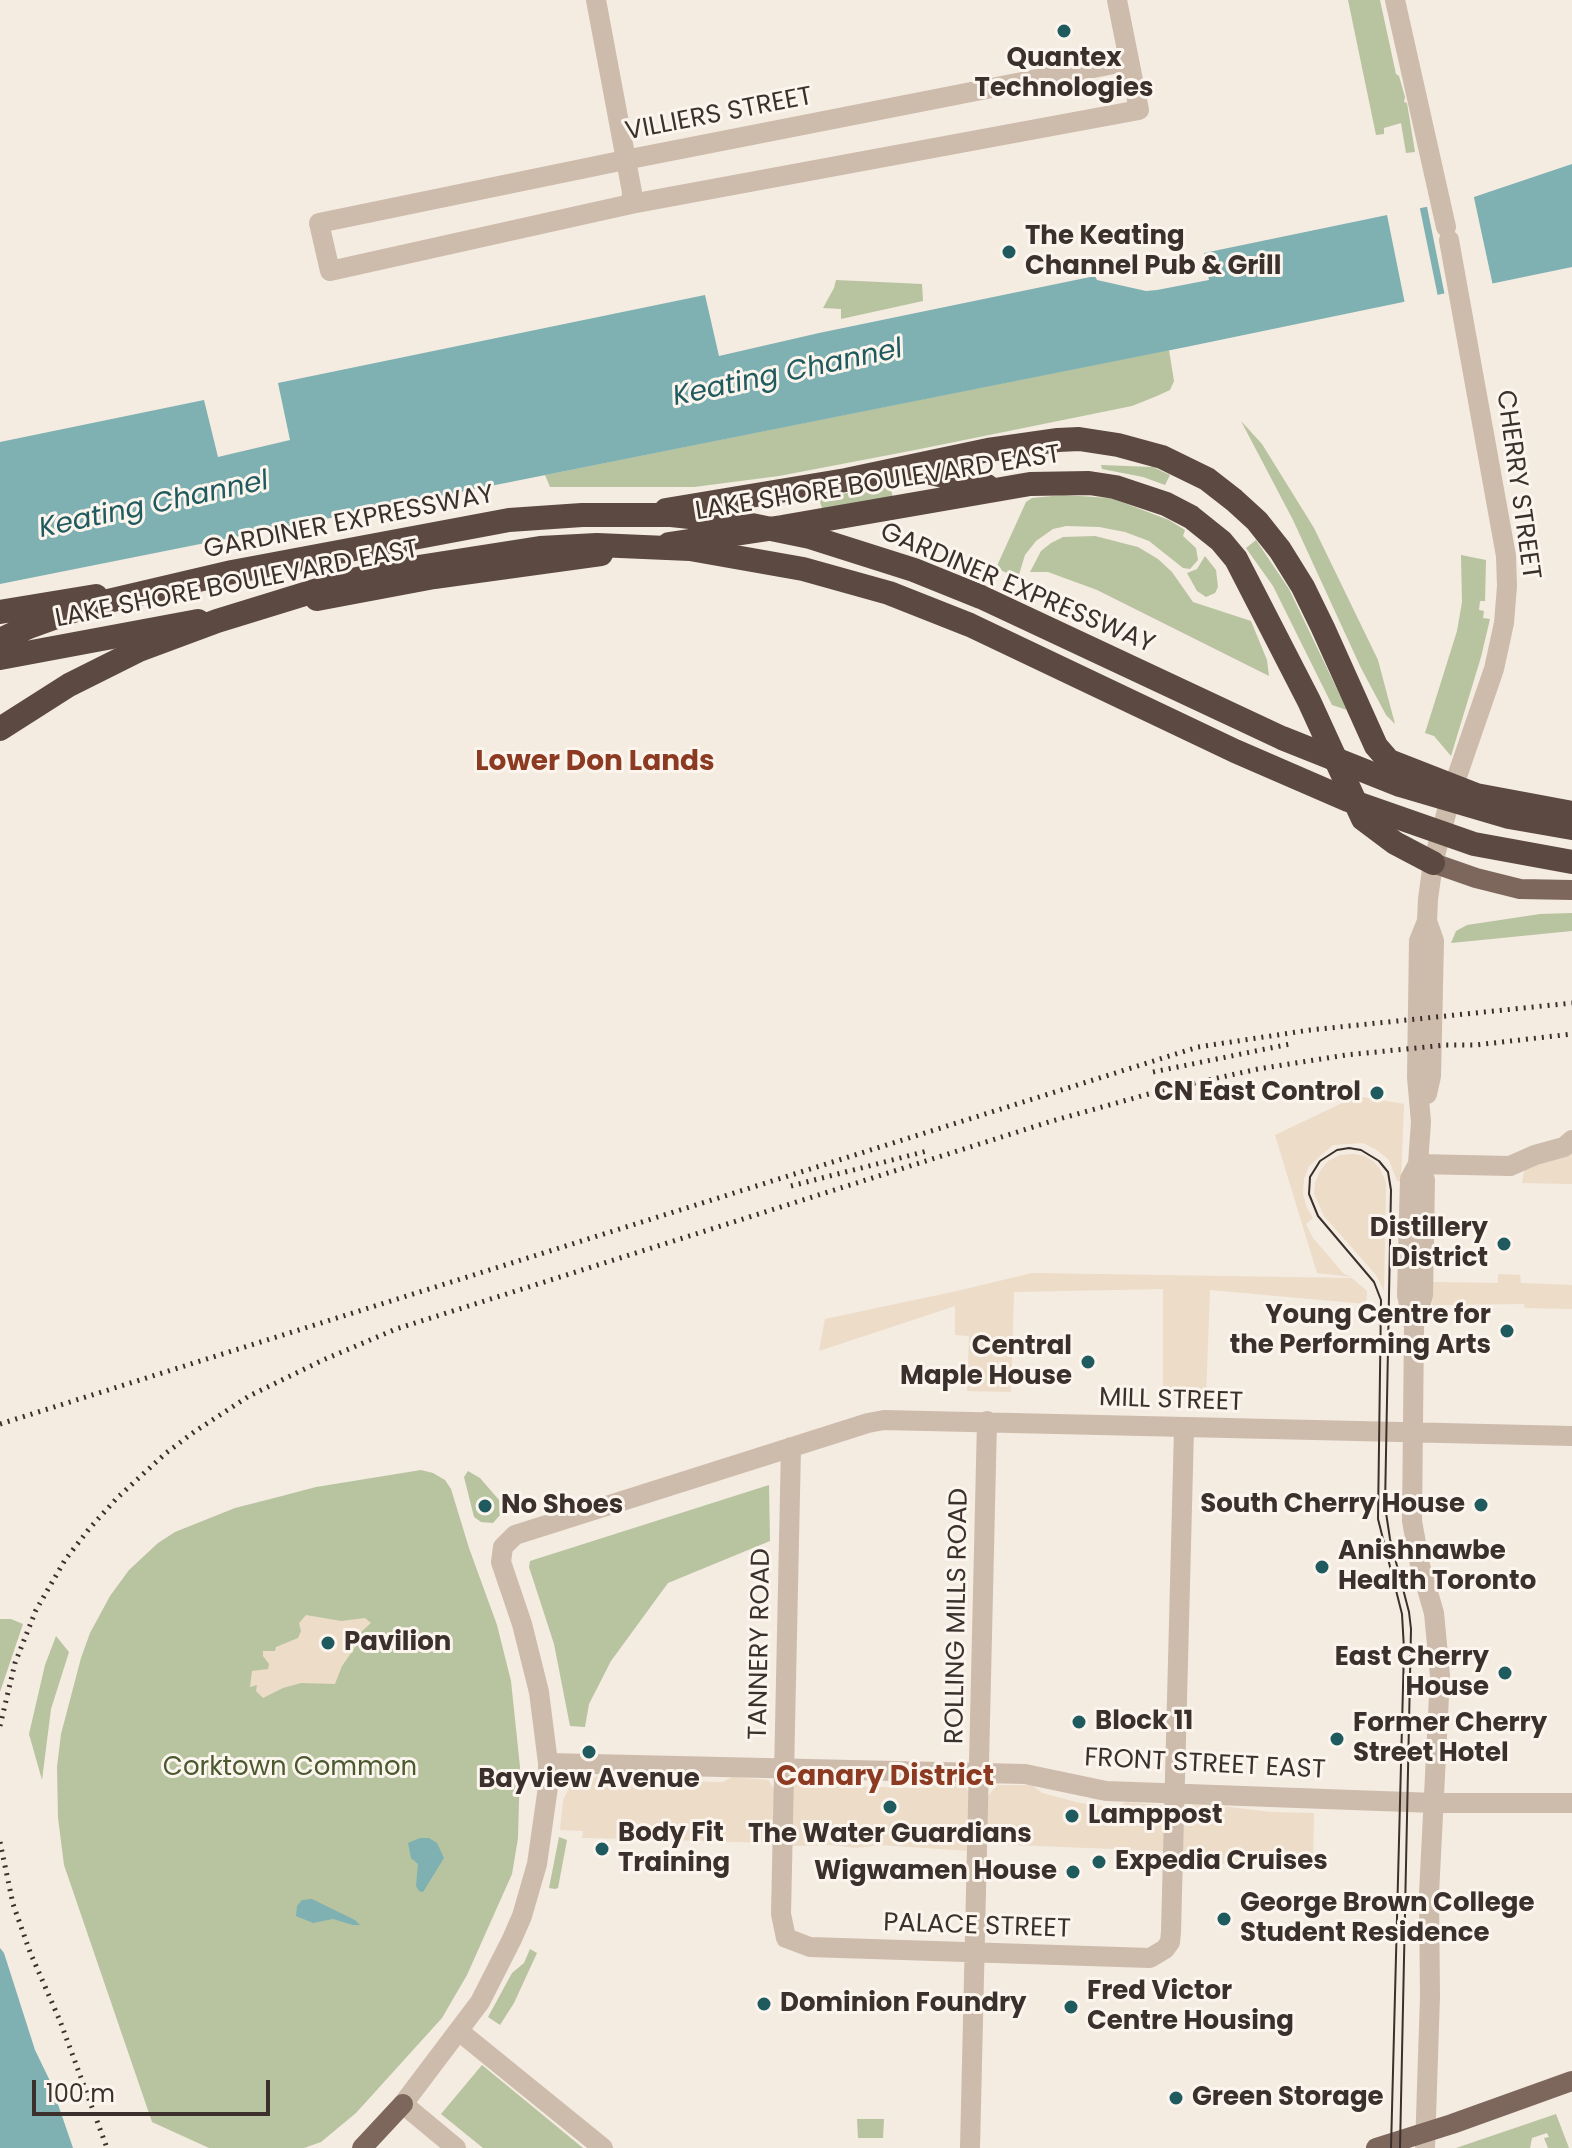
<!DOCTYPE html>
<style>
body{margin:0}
#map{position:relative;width:1572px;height:2148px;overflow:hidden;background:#f4ebe1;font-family:Poppins,sans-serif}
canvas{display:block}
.scale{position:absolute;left:32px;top:2080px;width:238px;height:36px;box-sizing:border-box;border:4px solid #3b302b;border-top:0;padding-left:10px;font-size:24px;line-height:28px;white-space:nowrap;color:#3b302b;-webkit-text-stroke:6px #fbf5ee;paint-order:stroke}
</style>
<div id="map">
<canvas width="1572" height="2148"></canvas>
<div class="scale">100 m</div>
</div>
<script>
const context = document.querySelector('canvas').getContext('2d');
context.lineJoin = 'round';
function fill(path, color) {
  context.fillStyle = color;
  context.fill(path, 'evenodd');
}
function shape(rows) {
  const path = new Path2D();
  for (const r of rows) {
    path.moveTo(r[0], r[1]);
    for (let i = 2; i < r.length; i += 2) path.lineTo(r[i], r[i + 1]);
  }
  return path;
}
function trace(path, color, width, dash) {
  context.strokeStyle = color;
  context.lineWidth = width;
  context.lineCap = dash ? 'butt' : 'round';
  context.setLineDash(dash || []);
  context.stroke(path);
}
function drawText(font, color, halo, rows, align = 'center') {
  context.font = font + ' Poppins,sans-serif';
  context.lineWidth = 6;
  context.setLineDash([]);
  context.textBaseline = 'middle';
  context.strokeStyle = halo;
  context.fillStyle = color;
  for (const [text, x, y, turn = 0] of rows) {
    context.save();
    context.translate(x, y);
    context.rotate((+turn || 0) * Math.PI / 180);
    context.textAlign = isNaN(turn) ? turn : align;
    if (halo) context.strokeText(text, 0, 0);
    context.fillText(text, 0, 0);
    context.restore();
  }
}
fill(shape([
 [1348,0,1380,0,1396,74,1399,76,1405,97,1404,102,1407,103,1415,152,1406,153,1401,123,1384,128,1384,134,1376,135],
 [836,280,922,284,923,301,841,319,841,309,823,308,834,288],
 [1169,350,1174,381,1170,390,1157,396,1132,406,915,450,779,476,694,487,550,487,545,475],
 [1241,421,1262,444,1314,528,1378,660,1395,724,1386,715,1361,668,1293,520],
 [1101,465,1153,467,1170,475,1165,485,1143,477,1102,469],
 [890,484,893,498,823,511,819,499],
 [1063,495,1111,498,1169,520,1185,530,1183,536,1196,548,1198,560,1190,569,1183,568,1149,541,1125,532,1099,527,1066,526,1053,529,1036,541,1025,555,1018,578,996,568,1026,502,1032,498],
 [1095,536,1138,547,1158,559,1172,572,1193,602,1251,621,1267,660,1269,676,1097,590,1048,572,1030,572,1041,551,1051,543,1063,537],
 [1256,540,1289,589,1347,710,1332,705,1273,586,1246,548],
 [1461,555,1486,560,1485,601,1480,601,1479,610,1484,611,1483,618,1490,619,1481,657,1451,756,1434,736,1425,733,1457,631,1462,602],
 [1205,556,1216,570,1218,587,1215,593,1206,597,1197,591,1187,573,1197,569],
 [1572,913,1572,931,1451,943,1456,931,1467,925,1540,914],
 [421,1470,433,1473,445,1480,451,1489,469,1548,497,1625,511,1681,520,1767,518,1838,512,1874,467,1975,442,2018,356,2113,321,2142,304,2148,209,2148,152,2122,64,1865,58,1818,57,1767,61,1734,81,1658,90,1633,110,1596,129,1570,158,1543,175,1532,235,1508,278,1497,316,1487],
 [468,1471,480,1478,499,1500,500,1515,493,1523,481,1522,474,1517,464,1477],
 [769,1485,770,1541,668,1583,611,1661,589,1704,585,1727,570,1726,554,1644,529,1567,530,1561],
 [0,1619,11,1619,23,1624,0,1692],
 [56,1636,69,1652,51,1709,42,1780,29,1734,45,1665],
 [559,1837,567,1840,558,1888,555,1889,549,1888],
 [530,1949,537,1953,514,2003,500,2025,488,2017,512,1973,524,1963],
 [482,2065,583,2148,483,2148,441,2114],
 [1556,2114,1569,2148,1548,2148,1544,2138,1549,2137,1547,2133,1532,2138,1530,2148,1456,2148],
 [857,2119,884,2119,883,2138,858,2138]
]), '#b8c4a0');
fill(shape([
 [1357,1096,1404,1104,1401,1181,1397,1181,1389,1160,1377,1150,1363,1143,1333,1145,1309,1166,1304,1179,1303,1194,1307,1208,1313,1218,1306,1224,1313,1238,1344,1274,1352,1277,1317,1273,1275,1135],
 [1572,1145,1572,1184,1522,1183,1525,1166],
 [1353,1154,1365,1156,1374,1162,1380,1169,1386,1182,1384,1291,1376,1275,1324,1216,1314,1194,1315,1183,1320,1171,1328,1161,1340,1155],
 [1032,1273,1352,1278,1367,1291,1366,1304,1210,1290,1206,1397,1163,1396,1163,1289,1014,1292,1011,1392,967,1391,969,1336,955,1335,955,1306,819,1351,825,1319,957,1291],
 [1498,1274,1520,1275,1521,1283,1572,1285,1572,1309,1525,1308,1524,1304,1432,1305,1433,1282,1498,1283],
 [306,1615,341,1621,365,1618,371,1623,350,1642,356,1646,342,1666,335,1684,301,1683,283,1688,263,1698,256,1691,257,1685,250,1687,252,1671,268,1669,269,1664,263,1656,263,1651,275,1651,276,1647,298,1638,301,1631,299,1623],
 [613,1774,635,1775,645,1781,723,1782,732,1777,768,1780,776,1791,774,1843,588,1838,582,1838,583,1831,560,1830,563,1800,569,1788,582,1779],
 [804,1779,836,1780,844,1786,922,1788,931,1782,961,1784,970,1792,970,1851,880,1845,856,1848,833,1845,790,1846,791,1792,794,1785],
 [997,1785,1032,1785,1042,1793,1080,1803,1116,1808,1126,1802,1161,1805,1164,1810,1165,1851,987,1844,987,1797],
 [1196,1803,1271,1812,1314,1813,1313,1866,1202,1863,1181,1865,1183,1814,1189,1806]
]), '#ecdcc8');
fill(shape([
 [1572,164,1572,267,1186,347,0,584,0,442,204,400,218,457,290,440,278,383,705,295,719,356,819,333,1095,276,1097,280,1146,291,1157,290,1209,280,1204,253,1474,197],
 [420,1838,429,1838,437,1843,444,1858,423,1892,419,1891,416,1886,418,1864,411,1858,408,1843],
 [312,1899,355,1920,360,1925,353,1925,333,1919,313,1923,296,1916,297,1906,302,1900],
 [0,1948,4,1953,35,2050,50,2081,73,2148,0,2148]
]), '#7fb0b2');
fill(shape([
 [1473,193,1493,286,1445,296,1426,202],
 [1419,204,1438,297,1405,304,1386,210]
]), '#f4ebe1');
trace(shape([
 [596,0,632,192,631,204],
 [1117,0,1139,110,631,204,330,271,319,223,625,160,1129,61],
 [1395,0,1446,227],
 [1427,1094,1431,1076,1434,941,1427,921,1428,899,1433,863,1453,788,1494,669,1504,623,1507,586,1506,556,1449,240],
 [1418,1164,1510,1166,1535,1155,1564,1147,1572,1140],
 [1416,1321,1423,1295,1425,1180,1418,1164],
 [791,1447,781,1914,786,1938,810,1947,1150,1958,1165,1949,1170,1942,1171,1932,1184,1429],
 [548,1763,1025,1774,1106,1791,1435,1803,1572,1803],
 [460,2032,603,2148],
 [456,2148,403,2104,480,2002,512,1939,522,1916,537,1864,548,1787,548,1763,539,1692,522,1624,501,1562,503,1547,515,1535,868,1423,884,1420,1572,1436],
 [970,2148,987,1421],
 [1425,2148,1430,1996,1429,1894,1440,1676,1434,1613,1420,1565,1412,1521,1414,1327,1407,1295,1410,1179,1418,1164,1421,1122,1417,1077,1419,941,1427,921]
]), '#cdbbac', 20);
trace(shape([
 [1433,863,1476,878,1520,889,1572,890],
 [362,2148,403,2104],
 [1376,2148,1452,2124,1572,2081]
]), '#7d675c', 20);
trace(shape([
 [914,469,987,486],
 [666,510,846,480,988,450,1058,440,1079,439,1118,445,1162,457,1207,479,1234,500,1257,521,1280,550,1303,587,1323,628,1376,746,1389,761,1476,795,1572,813],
 [669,544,782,527,1030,484,1089,483,1115,487,1166,504,1191,517,1221,541,1236,559,1309,701,1363,819,1395,843,1433,863],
 [317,599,434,577,601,554],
 [0,612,96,596],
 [0,640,26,628],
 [0,658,198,621]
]), '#5c4a42', 24);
trace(shape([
 [1391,2148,1404,1649,1402,1614,1378,1519,1381,1300,1374,1282,1318,1216,1309,1194,1310,1177,1320,1161,1337,1150,1349,1148,1361,1150,1379,1161,1388,1172,1391,1190,1385,1506,1390,1539,1409,1612,1411,1629,1400,2148]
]), '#3b302b', 2);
trace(shape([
 [1153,1072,1290,1044],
 [791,1186,927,1151],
 [0,1424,1198,1047,1310,1030,1572,1003],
 [0,1726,15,1663,36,1610,65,1560,89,1529,117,1498,166,1453,194,1432,249,1396,323,1360,396,1329,1052,1121,1163,1090,1258,1069,1346,1055,1446,1045,1476,1045,1572,1034],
 [0,1842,13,1904,30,1952,60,2021,107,2148]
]), '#3b302b', 5, [2, 6]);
trace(shape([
 [26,628,87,606,232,572,509,520,582,515,671,515,737,522,810,537,914,570,981,597,1282,738,1400,785,1509,817,1572,828],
 [0,729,69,685,139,650,217,621,347,581,412,568,540,548,597,545,690,549,803,569,889,593,970,625,1235,751,1348,800,1474,844,1572,862]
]), '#5c4a42', 24);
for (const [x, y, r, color] of [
 [1064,31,8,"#1f5a5e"],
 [1009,252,8,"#1f5a5e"],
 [1377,1093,8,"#1f5a5e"],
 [1504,1244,8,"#1f5a5e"],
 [1507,1331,8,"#1f5a5e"],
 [1088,1362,8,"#1f5a5e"],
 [1481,1505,8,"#1f5a5e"],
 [485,1506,8,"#1f5a5e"],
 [1322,1567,8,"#1f5a5e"],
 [328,1643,8,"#1f5a5e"],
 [1505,1673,8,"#1f5a5e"],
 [1079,1722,8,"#1f5a5e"],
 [1337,1739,8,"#1f5a5e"],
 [589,1752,8,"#1f5a5e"],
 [890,1807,8,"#1f5a5e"],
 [1072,1816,8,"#1f5a5e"],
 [602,1849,8,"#1f5a5e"],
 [1099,1862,8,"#1f5a5e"],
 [1073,1872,8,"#1f5a5e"],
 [1224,1919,8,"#1f5a5e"],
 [764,2004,8,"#1f5a5e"],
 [1071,2007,8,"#1f5a5e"],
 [1176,2098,8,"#1f5a5e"]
]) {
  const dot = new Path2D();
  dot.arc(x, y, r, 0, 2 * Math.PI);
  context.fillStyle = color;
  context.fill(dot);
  trace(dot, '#fbf5ee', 3);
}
drawText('bold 26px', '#3b302b', '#fbf5ee', [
 ["Quantex",1064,59,"center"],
 ["Technologies",1064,89,"center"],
 ["The Keating",1025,237],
 ["Channel Pub & Grill",1025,267],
 ["CN East Control",1361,1093,"right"],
 ["Distillery",1488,1229,"right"],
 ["District",1488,1259,"right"],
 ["Young Centre for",1491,1316,"right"],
 ["the Performing Arts",1491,1346,"right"],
 ["Central",1072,1347,"right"],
 ["Maple House",1072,1377,"right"],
 ["South Cherry House",1465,1505,"right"],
 ["No Shoes",501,1506],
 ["Anishnawbe",1338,1552],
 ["Health Toronto",1338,1582],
 ["Pavilion",344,1643],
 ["East Cherry",1489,1658,"right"],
 ["House",1489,1688,"right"],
 ["Block 11",1095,1722],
 ["Former Cherry",1353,1724],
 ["Street Hotel",1353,1754],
 ["Bayview Avenue",589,1780,"center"],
 ["Lamppost",1088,1816],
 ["Body Fit",618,1834],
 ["Training",618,1864],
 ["The Water Guardians",890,1835,"center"],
 ["Expedia Cruises",1115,1862],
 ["Wigwamen House",1057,1872,"right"],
 ["George Brown College",1240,1904],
 ["Student Residence",1240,1934],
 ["Fred Victor",1087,1992],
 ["Centre Housing",1087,2022],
 ["Dominion Foundry",780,2004],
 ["Green Storage",1192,2098]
], 'left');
drawText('26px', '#3b302b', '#fbf5ee', [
 ["VILLIERS STREET",719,115,-11],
 ["LAKE SHORE BOULEVARD EAST",878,484,-9],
 ["CHERRY STREET",1517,485,82],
 ["GARDINER EXPRESSWAY",349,523,-11],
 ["LAKE SHORE BOULEVARD EAST",237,585,-11],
 ["GARDINER EXPRESSWAY",1017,589,23],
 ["MILL STREET",1171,1401,2],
 ["ROLLING MILLS ROAD",958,1616,-89],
 ["TANNERY ROAD",761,1644,-89],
 ["FRONT STREET EAST",1205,1765,3],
 ["PALACE STREET",977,1927,2]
]);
drawText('26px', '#4a5a2e', '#fbf5ee', [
 ["Corktown Common",290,1768]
]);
drawText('italic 28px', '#1f5a5e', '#fbf5ee', [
 ["Keating Channel",788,374,-12],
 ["Keating Channel",154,506,-12]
]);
drawText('bold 28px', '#8c3b22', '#fbf5ee', [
 ["Lower Don Lands",595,763],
 ["Canary District",885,1778]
]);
</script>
